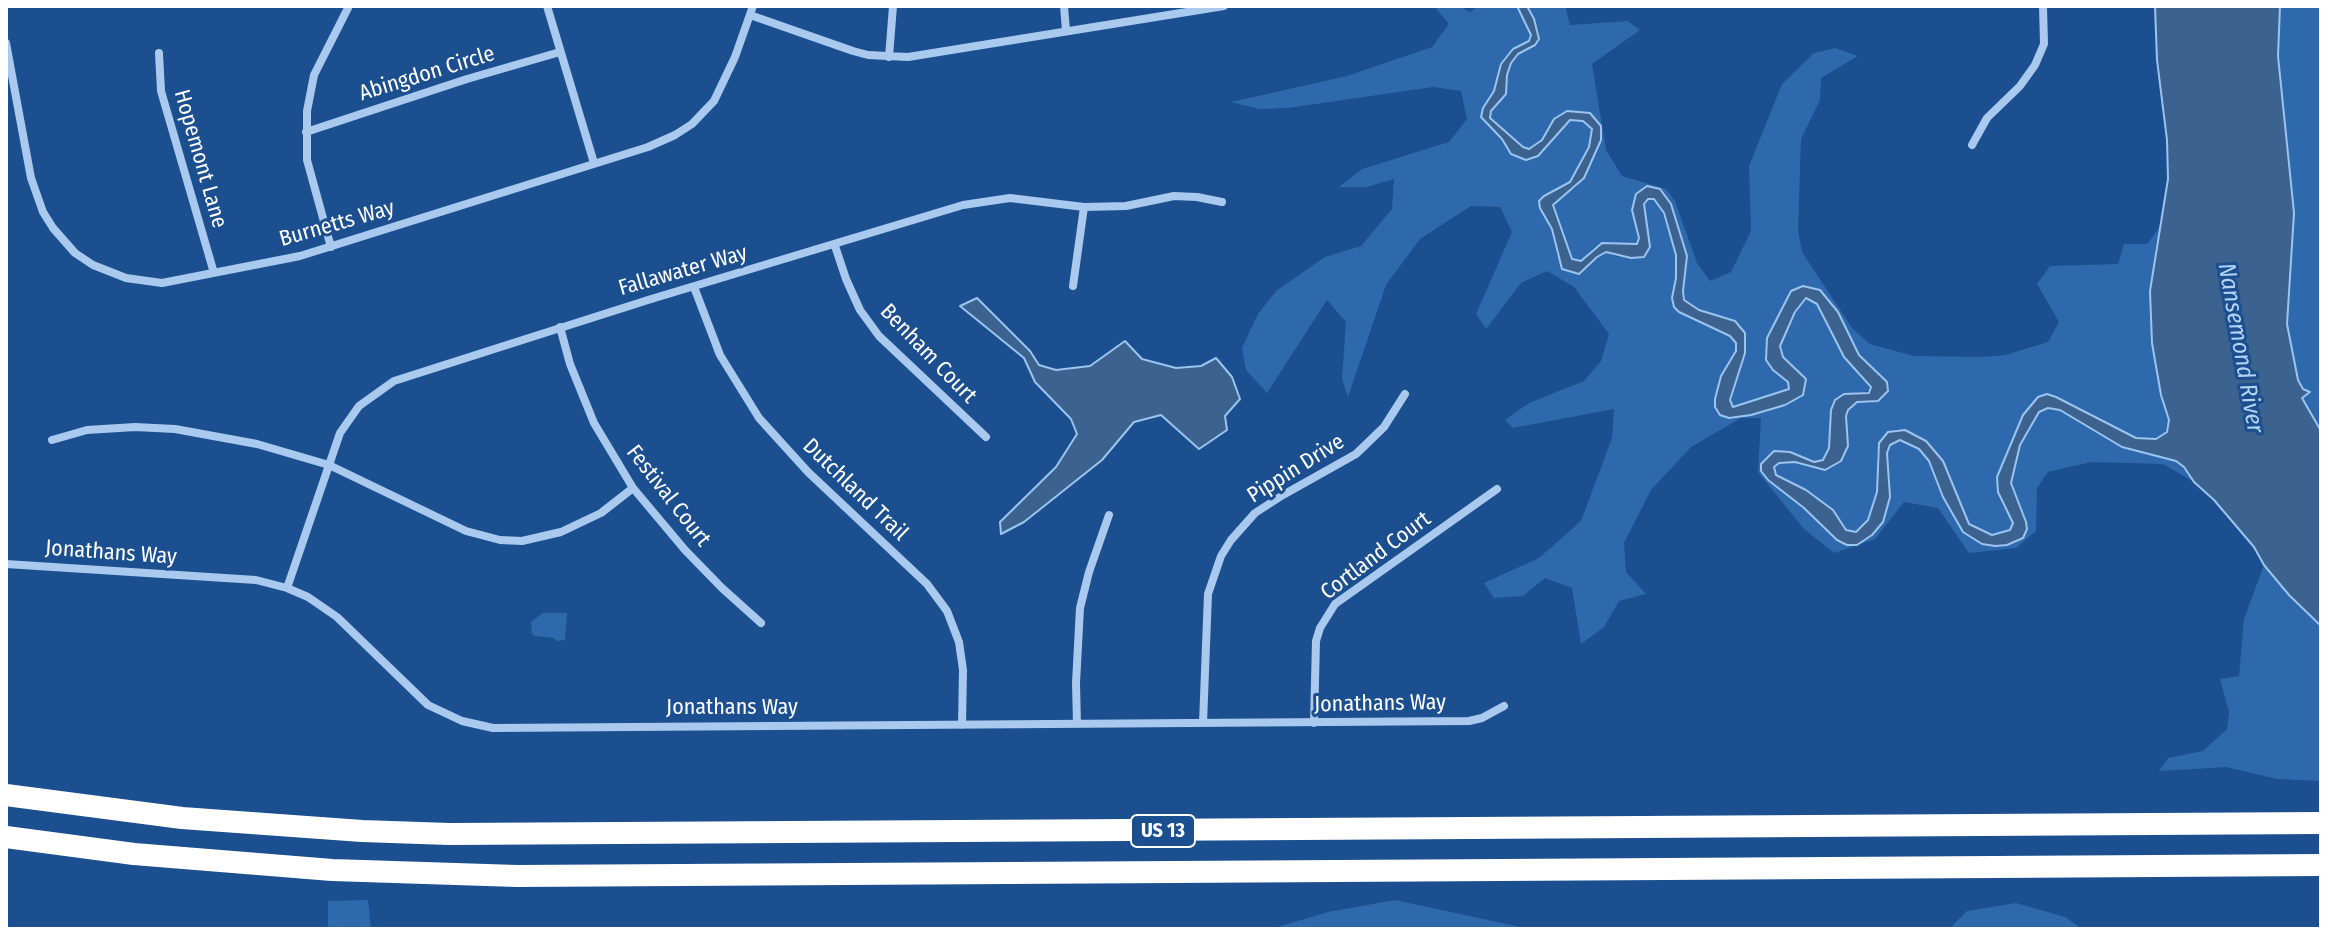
<!DOCTYPE html>
<style>
body{margin:0}
#map{position:relative;width:2327px;height:935px;overflow:hidden;background:#1b4f8f;font-family:"Fira Sans Condensed",sans-serif}
canvas{display:block}
.frame{position:absolute;inset:0;border:8px solid #fff;pointer-events:none}
</style>
<div id="map">
<canvas width="2327" height="935"></canvas>
<div class="frame"></div>
</div>
<script>
const context = document.querySelector('canvas').getContext('2d');
context.lineJoin = 'round';
function fill(path, color) {
  context.fillStyle = color;
  context.fill(path, 'evenodd');
}
function shape(rows) {
  const path = new Path2D();
  for (const r of rows) {
    path.moveTo(r[0], r[1]);
    for (let i = 2; i < r.length; i += 2) path.lineTo(r[i], r[i + 1]);
  }
  return path;
}
function trace(path, color, width, dash) {
  context.strokeStyle = color;
  context.lineWidth = width;
  context.lineCap = dash ? 'butt' : 'round';
  context.setLineDash(dash || []);
  context.stroke(path);
}
function drawText(font, color, halo, rows, align = 'center') {
  context.font = font + ' "Fira Sans Condensed",sans-serif';
  context.lineWidth = 6;
  context.setLineDash([]);
  context.textBaseline = 'middle';
  context.strokeStyle = halo;
  context.fillStyle = color;
  for (const [text, x, y, turn = 0] of rows) {
    context.save();
    context.translate(x, y);
    context.rotate((+turn || 0) * Math.PI / 180);
    context.textAlign = isNaN(turn) ? turn : align;
    if (halo) context.strokeText(text, 0, 0);
    context.fillText(text, 0, 0);
    context.restore();
  }
}
fill(shape([
 [1434,6,1459,6,1470,12,1478,6,1517,6,1520,11,1531,35,1529,40,1513,49,1501,64,1494,92,1483,108,1481,117,1502,139,1511,154,1538,156,1570,120,1583,121,1592,129,1589,147,1570,182,1544,195,1540,208,1552,229,1557,256,1579,274,1597,257,1606,252,1618,257,1650,247,1644,204,1647,199,1654,199,1659,203,1676,255,1676,278,1672,298,1680,312,1730,336,1736,343,1737,351,1721,376,1715,407,1751,415,1806,379,1783,357,1780,346,1802,301,1810,299,1817,304,1844,357,1872,391,1845,394,1831,410,1829,448,1823,460,1814,462,1790,452,1761,464,1837,540,1847,545,1890,497,1887,453,1890,445,1900,440,1919,449,1929,461,1943,497,1963,532,1982,544,2026,522,2011,483,2020,445,2039,412,2048,408,2059,410,2130,450,2176,461,2184,467,2194,482,2163,464,2091,462,2048,472,2037,488,2036,531,2016,548,1969,553,1938,508,1904,502,1875,539,1834,553,1804,529,1758,472,1761,418,1741,418,1691,447,1651,490,1624,543,1626,572,1646,594,1619,601,1604,627,1581,644,1572,588,1545,578,1523,596,1494,598,1484,583,1539,558,1581,521,1612,438,1614,409,1513,428,1505,420,1529,403,1584,381,1601,361,1609,334,1574,287,1547,271,1521,283,1486,329,1476,314,1512,232,1500,207,1471,206,1420,239,1386,285,1348,397,1342,379,1346,322,1327,300,1267,393,1246,370,1242,348,1258,314,1276,291,1325,257,1361,246,1392,209,1394,179,1367,187,1339,187,1362,169,1449,142,1467,119,1461,91,1433,87,1288,108,1259,109,1231,102,1347,76,1432,47,1449,24],
 [1527,6,1565,6,1570,25,1628,21,1640,30,1592,64,1606,150,1622,176,1666,189,1675,201,1697,263,1710,281,1731,272,1751,231,1749,166,1782,84,1814,53,1835,48,1858,56,1821,78,1820,100,1801,139,1798,230,1802,252,1852,328,1870,344,1914,356,1982,357,2005,355,2048,342,2059,322,2037,284,2050,266,2118,264,2124,244,2147,244,2162,224,2155,249,2161,395,2169,420,2164,436,2146,440,2136,438,2038,397,1998,492,2014,522,2010,530,1992,535,1969,525,1926,441,1916,434,1896,429,1888,432,1877,453,1877,492,1868,520,1856,532,1846,530,1833,510,1806,490,1776,475,1774,467,1779,463,1795,462,1816,469,1848,446,1846,416,1848,410,1857,402,1878,401,1887,382,1859,355,1838,312,1820,290,1791,291,1767,338,1773,370,1788,382,1789,389,1733,407,1730,405,1745,353,1735,321,1699,310,1684,300,1683,291,1687,256,1671,204,1660,189,1632,210,1639,238,1637,244,1631,246,1610,242,1595,247,1581,261,1572,259,1553,205,1559,198,1576,187,1601,126,1597,120,1590,113,1554,119,1542,140,1529,149,1523,147,1490,118,1491,111,1506,94,1507,75,1511,63,1518,54,1535,45,1539,32],
 [2280,6,2321,6,2321,431,2301,397,2303,389,2298,380,2287,324,2294,213,2278,56],
 [2264,565,2289,595,2321,626,2321,781,2277,779,2226,767,2159,771,2168,758,2203,751,2227,729,2229,712,2220,679,2239,676,2244,619],
 [543,613,567,613,565,640,557,641,554,638,535,636,532,634,531,622],
 [368,900,371,929,328,929,328,901],
 [1395,900,1530,929,1271,929,1328,912],
 [2016,903,2065,917,2082,929,1949,929,1967,911]
]), '#2e69ad');
const water = shape([
 [1517,6,1527,6,1534,19,1539,39,1535,45,1518,54,1511,63,1507,75,1506,94,1491,111,1490,118,1523,147,1529,149,1542,140,1554,119,1567,111,1590,113,1601,126,1601,140,1584,178,1553,205,1572,259,1581,261,1602,243,1637,244,1639,238,1632,210,1636,194,1647,186,1660,189,1671,204,1687,256,1683,291,1684,300,1699,310,1735,321,1745,333,1745,353,1730,400,1733,407,1789,389,1788,382,1773,370,1766,360,1767,338,1791,291,1803,286,1820,290,1838,312,1859,355,1887,382,1888,391,1878,401,1857,402,1848,410,1846,416,1848,446,1841,461,1825,470,1795,462,1779,463,1774,467,1776,475,1806,490,1833,510,1846,530,1856,532,1868,520,1877,492,1879,443,1888,432,1905,430,1926,441,1943,461,1969,524,1992,535,2010,530,2013,523,1998,492,1997,477,2023,415,2038,397,2047,394,2056,397,2136,438,2156,439,2167,432,2169,420,2161,395,2152,343,2150,291,2168,179,2167,140,2157,60,2155,6,2280,6,2278,56,2294,213,2287,324,2298,380,2303,389,2310,392,2302,398,2321,431,2321,626,2289,595,2264,565,2254,547,2214,500,2194,482,2184,467,2176,461,2122,447,2060,410,2048,408,2039,412,2020,445,2011,483,2026,522,2027,529,2023,538,2007,545,1995,546,1982,544,1963,532,1943,497,1929,461,1919,449,1900,440,1890,445,1887,453,1890,497,1883,522,1872,535,1857,545,1847,545,1837,540,1804,508,1768,480,1761,471,1761,464,1774,451,1790,452,1814,462,1823,460,1829,448,1831,410,1835,400,1844,394,1869,393,1871,387,1844,357,1817,304,1806,298,1795,312,1780,346,1783,357,1806,379,1803,395,1785,405,1751,415,1729,418,1720,415,1715,407,1715,399,1721,376,1736,351,1736,343,1730,336,1679,312,1674,307,1672,298,1676,278,1676,255,1664,213,1654,199,1648,199,1644,204,1650,247,1644,257,1631,258,1606,252,1597,257,1579,274,1562,269,1552,229,1540,208,1539,201,1544,196,1570,182,1589,147,1592,129,1583,121,1570,120,1538,156,1526,160,1511,154,1502,139,1481,117,1483,108,1494,91,1501,64,1513,49,1529,41,1531,35,1517,6],
 [977,298,1030,351,1039,365,1056,370,1090,366,1125,341,1142,359,1176,368,1201,366,1216,358,1232,377,1240,399,1225,416,1227,430,1199,449,1161,415,1134,422,1102,460,1024,522,1001,534,1000,522,1056,467,1077,434,1071,419,1035,382,1024,358,960,306,977,298]
]);
fill(water, '#3c6290');
trace(water, '#9cc4f0', 2);
trace(shape([
 [547,6,594,163],
 [1064,6,1066,31],
 [750,15,853,51,868,55,908,57,1224,6],
 [6,43,31,178,43,212,53,228,75,253,93,265,126,278,162,283,300,256,648,147,675,135,692,124,714,101,735,57,753,6],
 [159,53,161,91,214,273],
 [889,57,893,6],
 [306,132,467,79,560,52],
 [1972,145,1987,118,2020,86,2035,65,2044,44,2043,6],
 [835,246,846,279,860,310,879,336,986,437],
 [331,247,307,160,307,111,314,75,349,6],
 [1073,286,1084,207],
 [694,287,720,355,759,418,808,472,927,584,947,611,959,642,963,670,962,725],
 [560,327,570,364,594,423,633,488,685,550,722,588,761,623],
 [52,440,87,430,135,427,175,429,257,444,329,465,466,531,500,540,522,541,561,532,601,513,633,488],
 [6,564,256,580,287,588,308,597,337,617,428,705,462,721,493,728,1469,721,1482,718,1504,706],
 [287,588,340,433,359,406,394,381,648,300,963,205,1010,198,1084,207,1126,206,1174,196,1197,197,1222,202],
 [1203,723,1208,594,1221,556,1231,540,1255,513,1283,495,1356,454,1384,427,1405,394],
 [1314,723,1316,641,1320,628,1335,604,1497,489],
 [1077,724,1076,683,1080,608,1089,572,1109,515]
]), '#a9c9ee', 8);
trace(shape([
 [6,795,182,818,362,831,449,834,2321,823],
 [6,837,134,854,332,870,517,876,2321,865]
]), '#fff', 22);
for (const [x, y, w] of [
 [1163,831,64]
]) {
  const box = new Path2D();
  box.roundRect(x - w / 2, y - 16, w, 32, 6);
  context.fillStyle = '#1b4f8f';
  context.fill(box);
  trace(box, '#fff', 2);
}
drawText('bold 20px', '#fff', null, [
 ["US 13",1163,831]
]);
drawText('22px', '#fff', '#1b4f8f', [
 ["Abingdon Circle",427,74,-17],
 ["Hopemont Lane",200,159,74],
 ["Burnetts Way",337,224,-16],
 ["Fallawater Way",683,271,-16],
 ["Benham Court",928,354,46],
 ["Pippin Drive",1296,469,-32],
 ["Dutchland Trail",855,490,44],
 ["Festival Court",668,496,52],
 ["Jonathans Way",111,553,4],
 ["Cortland Court",1376,556,-37],
 ["Jonathans Way",1380,704,-1],
 ["Jonathans Way",732,708]
]);
drawText('italic 24px', '#b5d3f5', '#1b4f8f', [
 ["Nansemond River",2240,348,80]
]);
</script>
